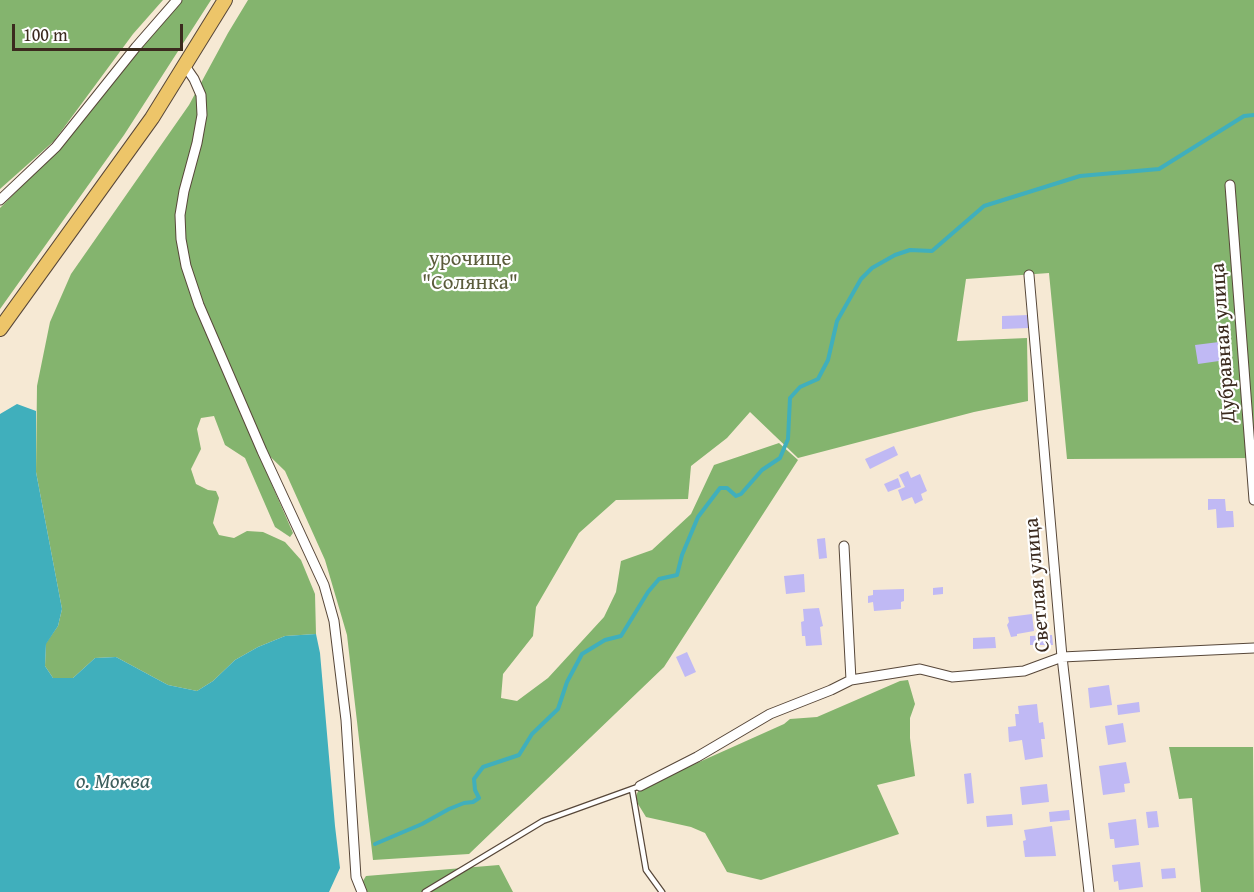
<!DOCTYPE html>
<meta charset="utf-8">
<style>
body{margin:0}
#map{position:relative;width:1254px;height:892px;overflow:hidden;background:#f6e9d4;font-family:"Gentium Book Plus",serif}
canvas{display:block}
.scale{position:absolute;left:12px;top:24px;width:171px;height:27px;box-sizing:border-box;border:3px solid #3b2a1e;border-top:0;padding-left:8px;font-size:18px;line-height:21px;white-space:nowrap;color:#3b2a1e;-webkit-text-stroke:4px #fff;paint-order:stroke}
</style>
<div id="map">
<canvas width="1254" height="892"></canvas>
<div class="scale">100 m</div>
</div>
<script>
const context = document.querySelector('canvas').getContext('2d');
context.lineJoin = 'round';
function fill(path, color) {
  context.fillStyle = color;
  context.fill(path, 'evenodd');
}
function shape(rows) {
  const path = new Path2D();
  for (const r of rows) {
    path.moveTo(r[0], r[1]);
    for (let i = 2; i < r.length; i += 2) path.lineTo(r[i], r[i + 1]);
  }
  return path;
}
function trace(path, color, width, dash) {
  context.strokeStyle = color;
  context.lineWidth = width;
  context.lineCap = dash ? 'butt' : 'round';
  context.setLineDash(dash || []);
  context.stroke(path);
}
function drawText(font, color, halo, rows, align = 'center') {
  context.font = font + ' "Gentium Book Plus",serif';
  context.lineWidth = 4.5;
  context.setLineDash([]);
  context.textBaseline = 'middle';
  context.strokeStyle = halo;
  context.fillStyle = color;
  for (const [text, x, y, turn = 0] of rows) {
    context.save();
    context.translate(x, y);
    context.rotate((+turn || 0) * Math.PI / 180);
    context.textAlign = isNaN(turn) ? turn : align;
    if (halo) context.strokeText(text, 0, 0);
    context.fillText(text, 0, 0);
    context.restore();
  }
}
fill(shape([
 [0,0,163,0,133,34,54,141,0,189],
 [182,0,211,0,124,135,0,309,0,208,60,148,139,50],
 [248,0,1254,0,1254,458,1067,459,1049,273,966,279,957,341,1027,338,1028,401,974,412,798,458,750,412,727,438,691,466,688,499,616,500,579,533,536,607,533,636,503,674,501,698,517,701,548,678,604,617,616,592,621,561,652,550,691,514,714,465,779,443,798,460,664,667,469,854,373,860,347,635,325,560,285,471,252,439,293,533,290,537,275,527,245,458,225,445,214,416,201,418,197,429,201,449,191,469,196,484,208,490,216,491,219,498,213,523,219,535,234,538,247,531,263,532,285,542,301,560,315,594,316,634,285,636,258,647,235,660,213,681,197,691,168,685,116,657,95,658,73,678,53,678,45,666,46,643,58,626,62,609,36,472,37,386,50,322,71,274,189,105,228,33],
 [908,680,915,704,910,718,910,738,915,776,877,785,899,834,761,880,727,872,705,833,691,827,646,817,638,804,636,796,639,789,784,724,790,719,817,717,900,681],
 [1169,747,1253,747,1254,892,1201,892,1192,798,1179,799],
 [499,865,513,892,356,892,366,876]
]), '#84b46e');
fill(shape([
 [17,404,36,411,36,472,62,609,58,626,46,644,45,666,53,678,73,678,95,658,116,657,168,685,197,691,213,681,235,660,258,647,285,636,316,634,320,653,335,826,340,868,329,892,0,892,0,414]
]), '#40afbc');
trace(shape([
 [375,844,422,824,449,809,464,803,473,802,479,798,475,790,474,779,483,767,519,755,532,734,558,709,567,682,582,654,605,640,621,636,648,592,659,579,677,575,682,555,698,517,720,488,727,488,736,496,741,494,762,470,780,458,788,439,790,398,800,387,818,379,828,360,837,321,861,279,872,268,895,255,910,250,932,251,984,206,1080,176,1159,169,1244,116,1254,115]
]), '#40afbc', 4);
fill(shape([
 [1028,315,1029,328,1002,329,1002,316],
 [1219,342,1220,349,1225,349,1226,360,1198,364,1195,345],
 [894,446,898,455,870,469,865,459],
 [908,471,911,478,920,474,927,491,921,494,923,500,915,504,912,497,902,501,898,490,905,487,899,475],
 [898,478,901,487,888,492,884,484],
 [1208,499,1225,499,1226,511,1233,511,1234,527,1217,528,1216,509,1208,510],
 [825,538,827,558,819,559,817,539],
 [804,574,805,592,786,594,784,576],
 [943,587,943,594,933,595,933,588],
 [904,589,904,601,901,602,901,609,874,611,873,602,868,603,868,596,873,595,873,590],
 [819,608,823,626,820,627,822,645,806,646,805,636,802,636,801,622,804,621,803,609],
 [1032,614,1034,631,1017,634,1017,636,1011,637,1007,625,1009,622,1008,617],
 [1052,635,1053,645,1030,645,1030,636],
 [995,637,996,648,973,649,973,638],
 [687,652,696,672,685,677,676,657],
 [1109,685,1112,705,1090,708,1088,688],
 [1139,702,1140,712,1118,715,1117,705],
 [1037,704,1039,723,1043,722,1045,739,1041,739,1043,757,1025,760,1022,740,1009,742,1008,727,1016,726,1015,714,1019,714,1018,706],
 [1123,723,1126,742,1108,745,1105,726],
 [1126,762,1130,783,1124,784,1125,792,1103,795,1099,766],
 [971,773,974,803,967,804,964,774],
 [1047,784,1049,802,1022,805,1020,787],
 [1069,810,1070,820,1050,822,1049,812],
 [1157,811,1159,827,1148,828,1146,812],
 [1012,814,1013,825,987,827,986,816],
 [1136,819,1139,845,1115,848,1114,839,1110,839,1108,823],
 [1052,826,1056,856,1025,857,1023,841,1026,840,1024,830],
 [1140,862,1143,887,1119,890,1118,881,1114,882,1112,865],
 [1175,868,1176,878,1162,879,1161,869]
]), '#c0b9f4');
const service = shape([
 [632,789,646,870,662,892],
 [425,892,543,821,640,786]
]);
const minor = shape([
 [185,66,194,79,201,95,202,115,197,143,184,191,180,215,181,239,186,266,199,305,262,451,324,585,334,621,346,720,356,877,362,892],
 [1230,185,1254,500],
 [0,200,56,147,136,47,177,0],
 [1029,275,1062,657,1089,892],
 [844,546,851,680],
 [640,786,697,757,770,714,831,690,851,680,920,669,952,677,1024,671,1062,657,1254,648]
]);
const primary = shape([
 [0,329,152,118,225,0]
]);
trace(service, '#574739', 7);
trace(minor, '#574739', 11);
trace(primary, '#574739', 16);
trace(service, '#fff', 4.5);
trace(minor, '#fff', 9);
trace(primary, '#edc569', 14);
drawText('21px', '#5b5c3b', '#fff', [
 ["урочище",470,260],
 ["\"Солянка\"",470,284]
]);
drawText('21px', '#3b2a1e', '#fff', [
 ["Дубравная улица",1224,343,-94],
 ["Светлая улица",1038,585,-95]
]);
drawText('italic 22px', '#3d5f5d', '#fff', [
 ["о. Моква",113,782]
]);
</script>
